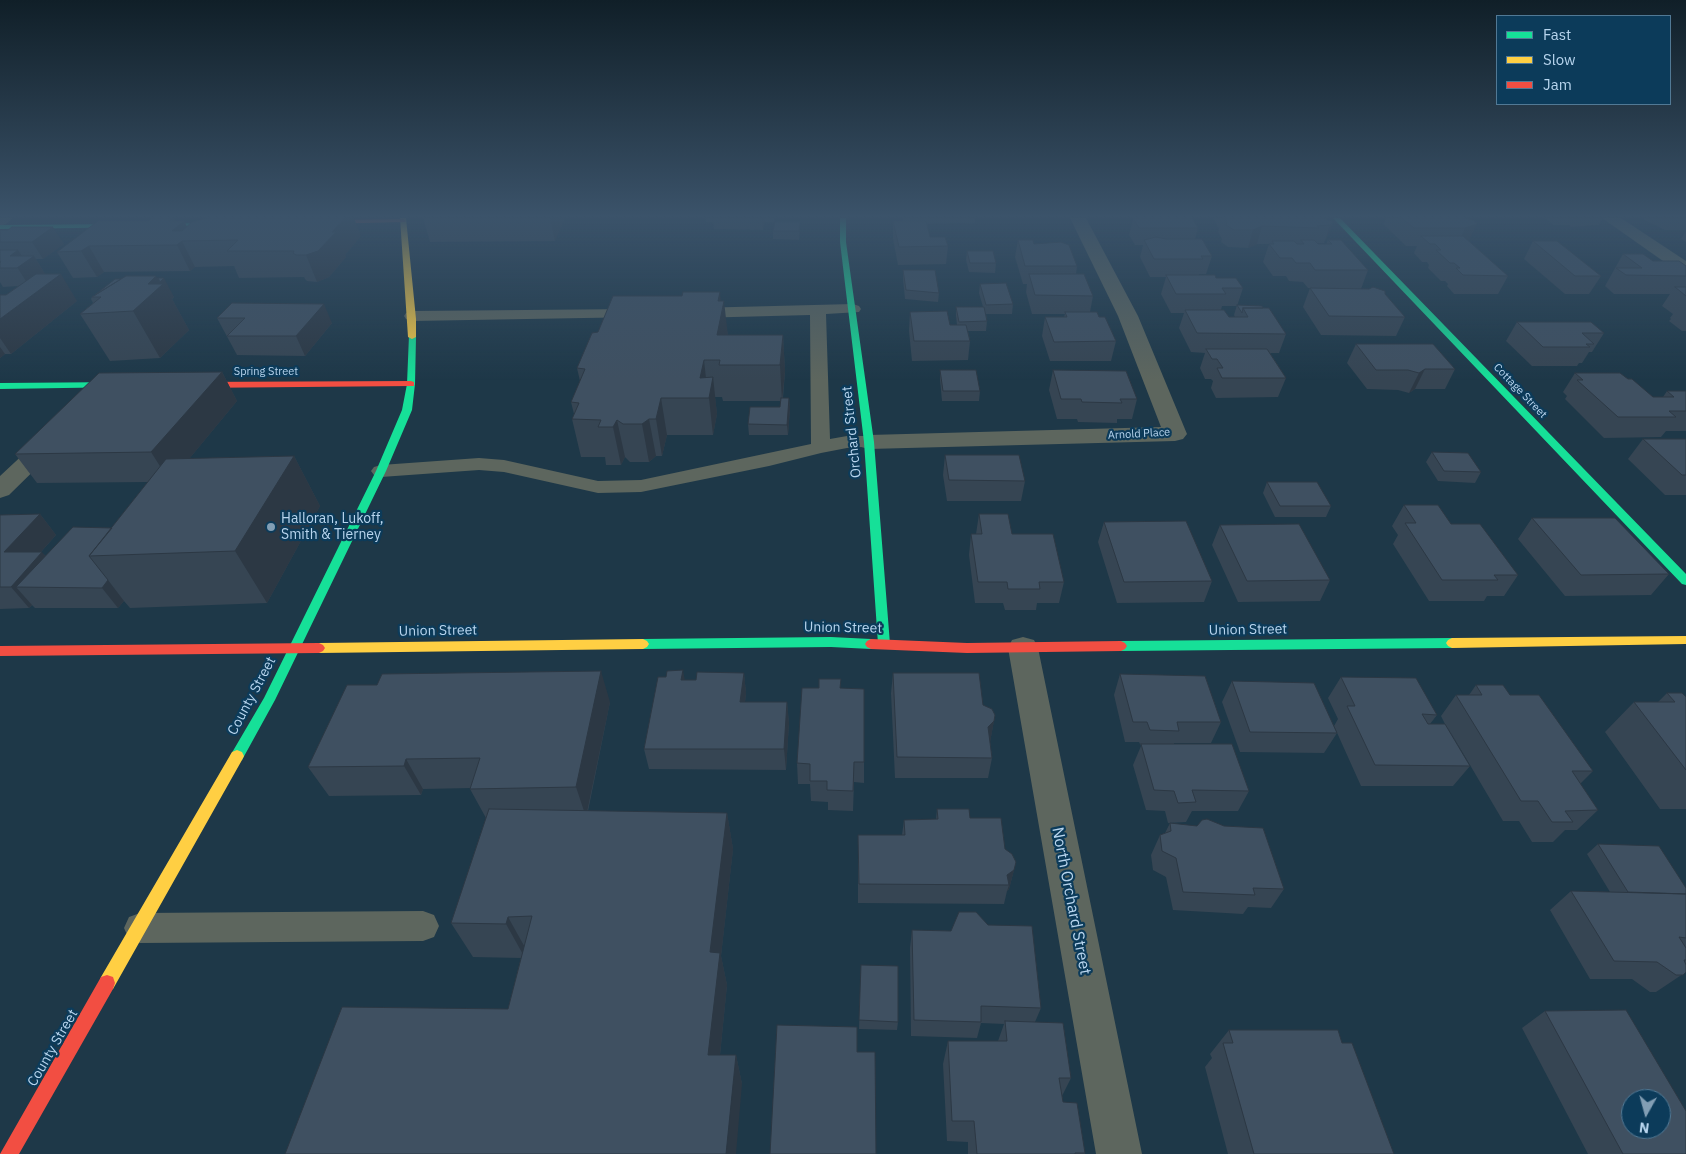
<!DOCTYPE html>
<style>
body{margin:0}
#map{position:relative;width:1686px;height:1154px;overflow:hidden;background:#1e3848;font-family:"IBM Plex Sans",sans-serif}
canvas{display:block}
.legend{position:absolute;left:1496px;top:15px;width:175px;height:90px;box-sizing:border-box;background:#0c3b5a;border:1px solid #517995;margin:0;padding:6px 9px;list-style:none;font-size:15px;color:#b8d5ee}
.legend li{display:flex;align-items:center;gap:10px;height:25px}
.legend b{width:25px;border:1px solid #517995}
.north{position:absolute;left:1621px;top:1089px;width:50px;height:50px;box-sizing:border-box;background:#0c3b5a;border:1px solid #517995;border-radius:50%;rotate:187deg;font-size:14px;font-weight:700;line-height:20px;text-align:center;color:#b8d5ee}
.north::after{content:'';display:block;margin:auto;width:18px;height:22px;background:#829eb4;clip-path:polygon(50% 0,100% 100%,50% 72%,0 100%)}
</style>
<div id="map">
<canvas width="1686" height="1154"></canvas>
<ul class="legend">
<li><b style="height:6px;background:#16e098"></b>Fast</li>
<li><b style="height:6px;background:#ffcf43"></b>Slow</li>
<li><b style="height:6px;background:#f24e42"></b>Jam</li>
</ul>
<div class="north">N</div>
</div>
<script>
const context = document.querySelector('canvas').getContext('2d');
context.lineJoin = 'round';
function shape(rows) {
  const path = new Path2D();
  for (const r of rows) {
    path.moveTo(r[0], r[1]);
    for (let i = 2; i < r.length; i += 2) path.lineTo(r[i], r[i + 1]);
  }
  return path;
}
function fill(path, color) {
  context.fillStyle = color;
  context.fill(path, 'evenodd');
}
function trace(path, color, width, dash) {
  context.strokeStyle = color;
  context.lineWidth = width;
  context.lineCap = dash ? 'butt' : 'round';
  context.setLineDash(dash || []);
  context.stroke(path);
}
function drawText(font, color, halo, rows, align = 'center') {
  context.font = font + ' "IBM Plex Sans",sans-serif';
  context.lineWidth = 4.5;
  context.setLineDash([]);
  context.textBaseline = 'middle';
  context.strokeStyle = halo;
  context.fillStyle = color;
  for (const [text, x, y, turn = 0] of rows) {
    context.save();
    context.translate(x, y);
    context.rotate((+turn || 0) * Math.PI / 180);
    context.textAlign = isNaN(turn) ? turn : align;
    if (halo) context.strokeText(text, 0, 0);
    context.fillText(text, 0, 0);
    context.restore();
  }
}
fill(shape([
 [853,304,859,306,861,309,859,312,826,314,830,439,847,436,869,436,876,438,879,442,876,446,847,448,821,453,769,466,641,492,598,493,504,472,479,470,381,477,374,475,371,471,374,467,381,465,479,458,504,460,598,481,641,480,811,444,810,315,695,318,689,316,687,313,689,310,695,308,853,304],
 [636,309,642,311,644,314,642,317,412,321,406,319,404,316,406,313,412,311,636,309],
 [423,911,434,915,439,926,434,937,423,941,140,943,129,939,124,928,129,917,140,913,423,911]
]), '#5d665e');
fill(shape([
 [0,218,13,218,6,224,0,226,0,218],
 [1070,218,1086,218,1138,316,1187,434,1183,439,1175,441,869,449,861,447,857,442,861,437,869,435,1161,427,1118,316,1070,218],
 [1602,218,1621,218,1686,261,1686,274,1680,273,1602,218],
 [52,433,60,435,64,440,60,445,9,495,0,498,0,476,44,435,52,433],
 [1023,637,1034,640,1038,648,1142,1154,1096,1154,1008,648,1012,640,1023,637]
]), '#5d665e');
fill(shape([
 [840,218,846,218,846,242,874,442,890,644,888,647,884,649,880,647,878,644,864,442,840,242,840,218],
 [1333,218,1340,218,1686,574,1686,585,1682,584,1333,218],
 [228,223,228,225,226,226,0,229,0,225,228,223],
 [409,335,416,337,415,384,412,410,386,471,275,700,242,760,237,762,232,760,230,756,264,698,376,471,402,410,407,384,409,335],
 [125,382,128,383,128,387,0,389,0,383,125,382],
 [831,637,871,639,875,641,877,644,875,647,871,649,831,647,643,649,639,647,637,644,639,641,643,639,831,637],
 [1452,638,1456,640,1458,643,1456,646,1452,648,1121,651,1117,649,1115,646,1117,643,1121,641,1452,638]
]), '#16e098');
fill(shape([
 [400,218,406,218,416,319,416,337,412,339,408,337,400,218],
 [1686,636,1686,644,1452,648,1448,646,1446,643,1448,640,1452,638,1686,636],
 [643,639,647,641,649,644,647,647,643,649,319,653,315,651,313,648,315,645,319,643,643,639],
 [237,750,242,752,244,756,242,760,113,989,107,991,101,989,99,983,101,977,232,752,237,750]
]), '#ffcf43');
fill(shape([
 [403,219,406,221,405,222,319,224,316,222,319,220,403,219],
 [411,381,414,382,414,386,190,388,186,385,190,382,411,381],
 [871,639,967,643,1121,641,1125,643,1127,646,1125,649,1121,651,967,653,871,649,867,647,865,644,867,641,871,639],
 [319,643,323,645,325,648,323,651,319,653,0,656,0,646,319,643],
 [107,975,113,977,115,983,113,989,19,1154,0,1154,101,977,107,975]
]), '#f24e42');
fill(shape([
 [152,218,174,218,175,221,184,221,187,227,361,236,345,255,346,257,329,277,317,282,307,281,305,279,304,277,239,278,234,266,195,267,190,271,104,272,97,277,73,278,57,252,149,221],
 [423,218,564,218,564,220,555,241,430,242],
 [705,218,775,218,774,222,765,222,763,230,714,229,713,222,706,222],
 [902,218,975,218,975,223,927,224,930,237,948,246,946,264,898,265,893,239,893,221,903,221],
 [1133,218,1198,228,1195,239,1212,256,1206,274,1199,274,1199,275,1216,278,1243,288,1237,306,1222,306,1221,310,1229,317,1235,317,1234,315,1237,305,1263,308,1286,334,1279,353,1270,353,1286,378,1278,397,1216,398,1211,388,1213,381,1211,379,1205,379,1200,368,1205,353,1191,352,1179,328,1184,313,1171,313,1161,294,1166,277,1150,277,1140,257,1143,245,1135,245,1129,235],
 [1213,218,1323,218,1333,222,1326,239,1324,243,1317,243,1318,244,1326,244,1328,240,1368,270,1361,289,1385,294,1405,317,1396,336,1321,335,1303,307,1310,288,1308,288,1303,282,1289,281,1286,276,1273,276,1263,262,1269,244,1271,244,1257,244,1248,248,1228,247,1221,242,1222,239,1218,232,1219,229],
 [1386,218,1464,218,1469,241,1508,276,1498,294,1454,294,1447,286,1448,284,1445,281,1441,281,1428,268,1429,265,1427,262,1422,262,1414,253,1417,246,1406,246,1383,224],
 [1545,218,1603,218,1599,225,1571,227,1569,225,1553,225],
 [1644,218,1686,218,1686,230,1665,230,1644,220],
 [800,222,800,231,799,240,773,239,773,231],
 [0,230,64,244,43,259,36,259,45,274,77,301,11,354,5,354,0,358,0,295,6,295,18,286,3,287,0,282],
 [1686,231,1686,242,1681,239],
 [1018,240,1034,244,1077,266,1076,274,1093,296,1090,312,1099,317,1116,341,1111,361,1050,361,1042,336,1045,317,1064,317,1065,314,1032,314,1026,292,1027,284,1023,284,1015,257],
 [1533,241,1567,249,1601,276,1589,294,1565,294,1524,259],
 [967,251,996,263,995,273,969,272,966,260],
 [1623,254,1653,261,1686,266,1686,331,1682,331,1669,321,1671,319,1670,318,1673,314,1662,306,1670,294,1614,294,1605,286],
 [903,270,939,293,938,302,905,299,903,279],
 [158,278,174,297,172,299,189,330,160,358,110,361,80,314,93,303,91,299,92,297],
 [980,284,1013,304,1012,314,986,314,987,321,986,331,968,331,970,341,968,360,912,361,909,331,910,312,950,325,957,325,956,316,956,307,983,307,979,293],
 [721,301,728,335,783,335,785,371,783,398,789,398,790,408,788,435,749,435,748,424,780,407,780,401,723,401,722,397,715,397,717,414,713,435,667,435,662,456,656,456,649,462,630,462,625,457,621,465,606,465,605,457,581,457,572,419,574,414,571,402,580,381,577,368,598,332],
 [232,303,332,323,305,356,237,355,217,318],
 [1517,322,1604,333,1592,352,1589,352,1582,363,1579,363,1577,366,1532,366,1506,341],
 [1356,344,1455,369,1445,389,1415,389,1409,393,1398,390,1367,389,1347,363],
 [940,370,980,391,979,401,942,401,940,380],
 [1053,370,1137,399,1132,419,1117,419,1117,423,1078,422,1077,419,1057,419,1049,390],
 [222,372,237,401,189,459,294,456,320,506,267,603,130,608,124,601,118,608,35,608,32,605,29,608,0,609,0,515,40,514,56,535,41,552,46,556,112,528,148,482,37,483,15,454],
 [1575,373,1628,379,1653,397,1663,397,1667,391,1686,391,1686,431,1666,431,1661,437,1604,438,1565,399,1567,396,1563,392],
 [1643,439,1686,439,1686,495,1665,495,1628,459],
 [1432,452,1481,472,1475,483,1438,481,1426,462],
 [945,455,1025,481,1021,501,947,501,943,475],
 [1267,482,1331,506,1326,517,1275,517,1263,493],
 [1404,505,1451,524,1518,575,1504,596,1487,596,1484,601,1429,601,1393,544,1398,535,1392,526],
 [979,514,1012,534,1064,582,1059,603,1037,603,1036,610,1005,610,1003,603,975,603,969,555,971,534,976,534],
 [1532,518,1669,574,1651,595,1565,596,1518,539],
 [1104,522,1212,581,1204,602,1117,603,1098,542],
 [1220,525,1330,580,1320,601,1238,602,1212,545],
 [744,673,746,693,745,702,787,702,789,723,786,770,649,769,644,749,685,680,696,680],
 [893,673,983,705,995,715,990,742,992,758,988,778,895,778,891,693],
 [1120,674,1221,722,1211,743,1174,743,1174,744,1249,791,1238,811,1192,811,1186,822,1168,823,1165,811,1146,810,1133,765,1141,746,1139,742,1125,742,1114,695],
 [1341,677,1437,715,1430,724,1445,724,1441,716,1456,695,1469,695,1476,685,1510,695,1593,771,1580,784,1598,810,1577,830,1565,830,1553,842,1532,842,1519,821,1503,821,1447,726,1470,766,1453,786,1361,786,1334,726,1338,719,1328,698],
 [1232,681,1337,733,1324,753,1240,752,1222,702],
 [841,688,864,762,864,783,854,782,853,811,828,810,828,802,811,801,810,784,798,784,797,763],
 [1667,693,1686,697,1686,809,1660,809,1605,732,1634,702,1658,702],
 [610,702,588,811,727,813,733,849,721,956,727,985,720,1055,736,1055,742,1084,508,1009,521,958,473,957,451,923,486,818,470,789,471,788,423,789,421,795,329,796,308,767],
 [937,809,970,818,1005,849,1014,870,1009,889,1007,891,1004,904,858,903,858,835,902,835,904,820,936,819],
 [1170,823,1284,889,1271,908,1248,907,1243,914,1173,910,1166,877,1153,870,1151,855,1160,835,1165,833],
 [1598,844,1686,888,1686,972,1656,992,1650,992,1632,979,1590,979,1550,910,1571,891,1610,892,1587,854],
 [988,925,1041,1008,1035,1022,1071,1078,1062,1096,1063,1102,1085,1153,1085,1154,968,1154,968,1142,947,1141,943,1064,948,1041,998,1041,1004,1024,981,1023,977,1038,911,1036,910,948,912,930,951,931],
 [861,965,898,1022,897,1030,859,1029],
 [1545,1011,1686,1154,1588,1154,1522,1028],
 [1229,1030,1394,1154,1228,1154,1205,1067,1212,1058,1210,1054]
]), '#364553');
fill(shape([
 [172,218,174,218,178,226,184,221,194,241,182,241,195,267,190,271,177,245,169,221],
 [345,218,354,218,361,236,345,255,346,257,329,277,317,282,306,255,332,232],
 [550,218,564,218,564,220,555,241],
 [762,218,764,218,765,222,763,230],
 [800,222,800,231,799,240,799,231],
 [1333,222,1326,239,1324,243,1330,225],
 [1477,224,1469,241,1457,246,1465,228],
 [1262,226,1257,244,1248,248,1253,230],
 [53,227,64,244,43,259,32,242],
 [89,246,104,272,97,277,81,251],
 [18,250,26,262,34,256,45,274,29,286,10,256],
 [61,274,77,301,11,354,0,338,0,319],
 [156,276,160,282,164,278,174,297,172,299,189,330,160,358,133,311,148,284],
 [720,292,722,313,724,301,728,336,717,335,718,301],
 [324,304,332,323,305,356,296,336],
 [783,335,785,371,782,401,780,365],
 [0,347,5,354,0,358],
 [704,360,708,397,700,378],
 [1425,369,1415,389,1409,393,1419,373],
 [222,372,237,401,170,482,151,452],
 [713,377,717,414,713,435,709,398],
 [661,398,667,435,662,456,656,419],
 [789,398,790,408,788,435,787,425],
 [649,419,656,456,649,462,642,424],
 [617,420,625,457,621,465,613,427],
 [294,456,320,506,267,603,235,551],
 [40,514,56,535,22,573,4,552],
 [42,552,59,572,16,587,32,605,29,608,11,587],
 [108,580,124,601,118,608,102,588],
 [683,670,687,691,681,680],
 [601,671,610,702,586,817,576,787],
 [744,673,746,693,743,722,740,702],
 [787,702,789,723,786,770,784,749],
 [994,721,990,742,988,727],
 [406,759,423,789,421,795,404,766],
 [727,813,733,849,721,956,727,985,717,1084,708,1055,710,952],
 [1014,870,1009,889,1007,891,1009,885,1007,875],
 [508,917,527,951,525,958,506,924],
 [736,1055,742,1084,736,1154,726,1154]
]), '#2c3844');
const building = shape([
 [152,218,172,218,169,221,184,221,172,231,182,231,192,222,207,218,345,218,332,232,336,232,318,251,306,255,296,255,293,253,294,251,227,251,238,240,182,241,177,245,89,246,81,251,57,252,98,221,149,221,152,218],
 [1133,218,1192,218,1198,228,1139,228,1133,218],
 [1225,218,1323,218,1333,222,1330,225,1317,226,1319,228,1262,226,1253,230,1234,230,1226,225,1227,222,1225,218],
 [1402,218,1464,218,1473,220,1477,224,1465,228,1414,228,1402,218],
 [893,221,926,221,930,237,945,237,948,246,899,247,893,221],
 [775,222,800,222,799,231,773,231,775,222],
 [12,227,53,227,32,242,0,242,0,230,8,230,12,227],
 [1421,236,1463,236,1508,276,1463,275,1456,268,1460,268,1454,263,1450,263,1436,250,1441,250,1435,244,1430,244,1421,236],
 [1156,237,1166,239,1202,239,1212,256,1201,256,1203,259,1154,259,1144,240,1156,237],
 [1018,240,1033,240,1034,244,1061,242,1069,245,1077,266,1025,266,1018,240],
 [1301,240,1314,240,1318,244,1332,244,1328,240,1341,240,1368,270,1315,270,1310,263,1296,263,1292,258,1280,258,1269,244,1274,244,1272,241,1294,241,1297,244,1304,244,1301,240],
 [1533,241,1557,241,1601,276,1575,276,1533,241],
 [0,250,18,250,10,256,34,256,17,268,0,268,0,262,1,262,0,262,0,250],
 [967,251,993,251,996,263,970,263,967,251],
 [1623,254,1643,254,1653,261,1679,261,1686,266,1686,276,1626,275,1616,268,1642,268,1623,254],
 [903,270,935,270,939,293,906,290,903,270],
 [36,274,61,274,0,319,0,295,6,295,36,274],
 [1029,274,1084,274,1093,296,1035,295,1029,274],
 [1166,275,1215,275,1216,278,1236,278,1243,288,1222,288,1226,294,1176,294,1166,275],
 [126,276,156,276,148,284,163,284,133,311,80,314,101,297,92,297,126,276],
 [158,278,164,278,160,282,158,278],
 [115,279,121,279,95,295,115,279],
 [1006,283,1013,304,986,305,980,284,1006,283],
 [1373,287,1385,291,1385,294,1405,317,1329,316,1310,288,1369,289,1373,287],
 [1675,287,1686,287,1686,296,1675,287],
 [683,292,720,292,718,301,724,301,717,335,783,335,780,365,719,365,720,360,704,360,700,378,713,377,709,398,661,398,656,419,649,419,642,424,623,424,617,420,613,427,598,427,601,420,572,419,579,403,571,402,585,369,577,368,592,333,598,332,613,296,682,296,683,292],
 [232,303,324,304,296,336,227,336,245,318,217,318,232,303],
 [1237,305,1262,306,1263,308,1243,308,1242,313,1237,305],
 [956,307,984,307,987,321,959,322,956,307],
 [1243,308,1269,308,1286,334,1197,333,1185,310,1224,310,1229,317,1248,317,1243,308],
 [947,311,950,325,966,325,970,341,914,341,910,312,947,311],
 [1065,312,1097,312,1099,317,1105,317,1116,341,1054,342,1045,317,1067,317,1065,312],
 [1517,322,1591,322,1604,333,1582,333,1594,344,1586,344,1590,347,1543,347,1517,322],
 [1356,344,1433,344,1455,369,1425,369,1419,373,1408,370,1376,370,1356,344],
 [1206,349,1267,349,1286,378,1222,378,1217,368,1223,368,1217,359,1212,359,1206,349],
 [940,370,976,370,980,391,943,391,940,370],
 [1053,370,1126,371,1137,399,1120,399,1122,403,1082,402,1081,399,1061,399,1053,370],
 [222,372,151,452,15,454,99,373,222,372],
 [1575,373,1620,373,1628,379,1632,379,1653,397,1674,397,1667,391,1686,391,1686,411,1669,411,1676,417,1618,417,1577,380,1583,380,1575,373],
 [781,398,789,398,787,425,748,424,750,407,780,407,781,398],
 [1643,439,1686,439,1686,475,1682,475,1643,439],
 [1432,452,1468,453,1481,472,1444,471,1432,452],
 [945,455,1019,455,1025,481,949,480,945,455],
 [294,456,235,551,89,556,166,459,294,456],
 [1267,482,1317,482,1331,506,1280,506,1267,482],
 [1404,505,1438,505,1451,524,1480,524,1518,575,1494,575,1498,580,1442,580,1405,523,1416,523,1404,505],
 [40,514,4,552,42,552,11,587,0,587,0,515,40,514],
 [979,514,1008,514,1012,534,1053,534,1064,582,1039,582,1040,589,1008,589,1007,582,978,582,971,534,982,534,979,514],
 [1532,518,1615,518,1669,574,1581,575,1532,518],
 [1186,521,1212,581,1124,582,1104,522,1186,521],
 [1299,524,1330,580,1247,581,1220,525,1299,524],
 [73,527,112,528,89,556,108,580,102,588,16,587,73,527],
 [683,670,681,680,696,680,697,672,744,673,740,702,787,702,784,749,644,749,658,677,666,677,667,671,683,670],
 [601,671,576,787,470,789,480,758,406,759,404,766,308,767,347,685,377,685,382,674,601,671],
 [893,673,979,673,983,705,992,709,995,715,994,721,988,727,992,758,897,757,893,673],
 [1120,674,1205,676,1221,722,1177,722,1179,731,1150,730,1147,722,1133,722,1120,674],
 [1341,677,1416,678,1437,715,1422,714,1428,724,1445,724,1470,766,1375,765,1347,706,1355,706,1341,677],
 [819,679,841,679,840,688,864,689,864,762,854,762,853,791,827,790,827,781,810,781,810,764,797,763,802,688,819,688,819,679],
 [1232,681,1314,683,1337,733,1250,732,1232,681],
 [1476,685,1503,685,1510,695,1539,695,1593,771,1572,771,1598,810,1565,811,1573,822,1552,822,1538,801,1521,801,1456,695,1482,695,1476,685],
 [1667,693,1682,693,1686,697,1686,770,1634,702,1675,702,1667,693],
 [1141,744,1232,744,1249,791,1192,790,1196,802,1178,803,1174,791,1154,790,1141,744],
 [489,809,727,813,710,952,720,953,708,1055,736,1055,726,1154,285,1154,342,1007,508,1009,532,916,508,917,506,924,451,923,489,809],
 [937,809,969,809,970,818,1001,818,1005,849,1012,854,1016,862,1014,870,1007,875,1009,885,859,884,858,835,905,835,904,820,938,819,937,809],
 [1207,819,1224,826,1263,828,1284,889,1253,888,1255,895,1183,892,1176,858,1162,851,1160,835,1171,831,1170,823,1197,826,1202,820,1207,819],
 [1598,844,1659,846,1686,888,1686,894,1628,892,1598,844],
 [1571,891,1686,894,1686,938,1679,937,1686,948,1686,960,1684,960,1686,965,1686,972,1683,975,1676,975,1657,962,1614,961,1571,891],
 [959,912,976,912,988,925,1032,926,1041,1008,981,1006,981,1022,914,1020,912,930,951,931,959,912],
 [861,965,898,966,898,1022,859,1020,861,965],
 [1626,1010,1686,1111,1686,1154,1623,1154,1545,1011,1626,1010],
 [1631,1099,1661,1099,1661,1129,1631,1129,1631,1099],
 [1005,1021,1063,1023,1071,1078,1059,1078,1063,1102,1077,1103,1085,1153,1075,1153,1075,1154,977,1154,974,1121,952,1121,948,1041,1007,1041,1005,1021],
 [777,1025,857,1027,857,1052,875,1052,876,1154,770,1154,777,1025],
 [1229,1030,1338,1030,1342,1043,1352,1043,1394,1154,1254,1154,1223,1043,1233,1043,1229,1030]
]);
fill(building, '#3f5061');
trace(building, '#2c3844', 1);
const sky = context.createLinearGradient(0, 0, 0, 380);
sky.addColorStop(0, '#101f28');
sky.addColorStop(0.57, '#3b536a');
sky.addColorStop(1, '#3b536a00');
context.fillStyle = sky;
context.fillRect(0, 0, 1686, 380);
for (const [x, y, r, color] of [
 [271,527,5,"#829eb4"]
]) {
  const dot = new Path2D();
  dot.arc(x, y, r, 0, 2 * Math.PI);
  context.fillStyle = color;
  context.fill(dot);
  trace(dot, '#0c3b5a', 2);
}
drawText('11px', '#b8d5ee', '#0c3b5a', [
 ["Spring Street",266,372],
 ["Cottage Street",1520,391,46],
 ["Arnold Place",1139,434,-3]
]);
drawText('14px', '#b8d5ee', '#0c3b5a', [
 ["Orchard Street",852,432,-96],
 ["Union Street",843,628,1],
 ["Union Street",1248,630,-1],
 ["Union Street",438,631,-1],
 ["County Street",252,696,-62],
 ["County Street",53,1048,-60]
]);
drawText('14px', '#b8d5ee', '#0c3b5a', [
 ["Halloran, Lukoff,",281,519],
 ["Smith & Tierney",281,535]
], 'left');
drawText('16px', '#b8d5ee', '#0c3b5a', [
 ["North Orchard Street",1071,901,79]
]);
</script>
